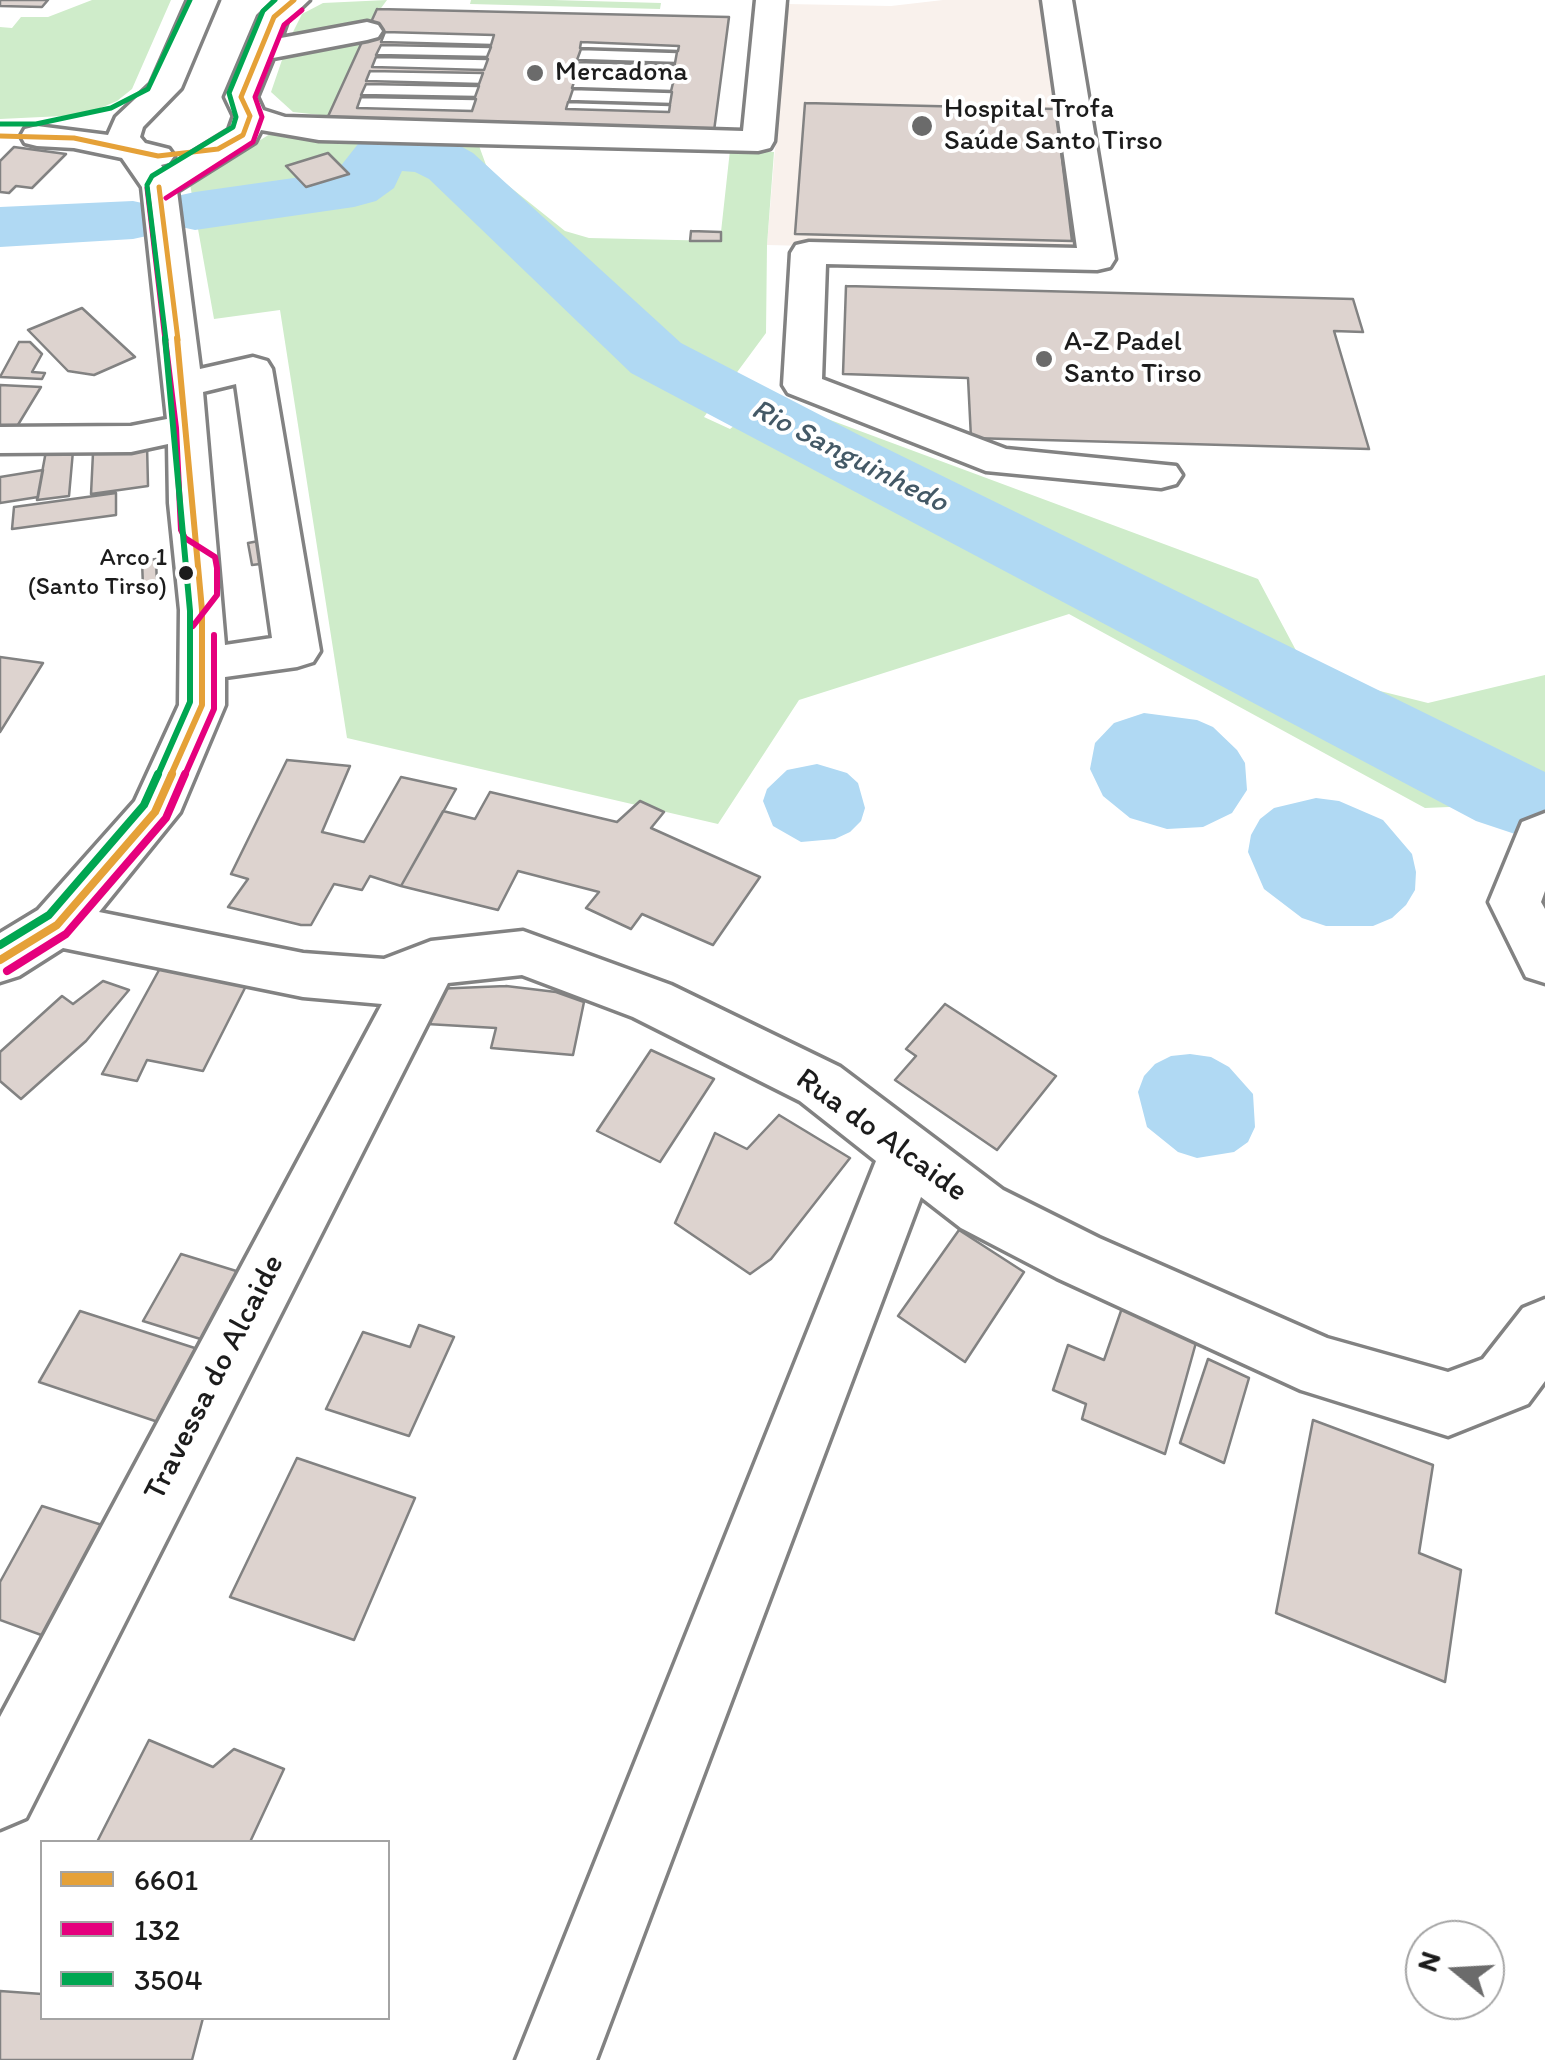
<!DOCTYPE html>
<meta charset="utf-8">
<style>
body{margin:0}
#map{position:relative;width:1545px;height:2060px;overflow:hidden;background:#fff;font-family:Itim,sans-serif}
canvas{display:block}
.legend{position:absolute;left:40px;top:1840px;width:350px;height:180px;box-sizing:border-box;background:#fff;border:2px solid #a4a4a4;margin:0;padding:12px 18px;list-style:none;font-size:30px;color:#1c1c1c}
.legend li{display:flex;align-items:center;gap:20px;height:50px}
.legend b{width:50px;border:2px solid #a4a4a4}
.north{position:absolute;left:1405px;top:1920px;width:100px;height:100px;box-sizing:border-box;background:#fff;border:2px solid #a4a4a4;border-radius:50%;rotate:288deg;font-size:28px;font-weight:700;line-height:40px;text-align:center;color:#1c1c1c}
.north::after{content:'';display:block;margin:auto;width:35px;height:45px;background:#6b6b6b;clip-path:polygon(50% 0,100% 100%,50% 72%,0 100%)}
</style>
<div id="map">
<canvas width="1545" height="2060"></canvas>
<ul class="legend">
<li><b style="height:12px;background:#e5a138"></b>6601</li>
<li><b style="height:12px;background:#e5007d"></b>132</li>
<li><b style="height:12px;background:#00a651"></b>3504</li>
</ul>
<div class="north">N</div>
</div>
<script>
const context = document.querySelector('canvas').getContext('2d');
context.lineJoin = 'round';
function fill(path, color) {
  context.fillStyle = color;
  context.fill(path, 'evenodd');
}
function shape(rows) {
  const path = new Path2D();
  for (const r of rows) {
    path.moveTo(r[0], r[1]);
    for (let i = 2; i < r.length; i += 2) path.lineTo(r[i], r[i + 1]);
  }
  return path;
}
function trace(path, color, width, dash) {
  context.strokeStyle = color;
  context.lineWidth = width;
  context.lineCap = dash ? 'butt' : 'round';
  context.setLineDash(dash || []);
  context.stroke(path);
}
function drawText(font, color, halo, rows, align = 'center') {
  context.font = font + ' Itim,sans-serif';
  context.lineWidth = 8;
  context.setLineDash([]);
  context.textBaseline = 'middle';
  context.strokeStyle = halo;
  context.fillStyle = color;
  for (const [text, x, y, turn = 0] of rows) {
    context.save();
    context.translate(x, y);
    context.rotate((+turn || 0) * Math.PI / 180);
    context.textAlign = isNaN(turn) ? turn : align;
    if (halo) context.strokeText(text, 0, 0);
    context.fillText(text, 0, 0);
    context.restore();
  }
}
fill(shape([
 [943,0,1050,0,1086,253,767,245,787,4,891,6]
]), '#f9f1ec');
fill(shape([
 [92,0,171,0,132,89,117,101,84,115,0,119,0,27,12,28,21,17,48,17],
 [387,0,370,23,291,36,302,14,323,3],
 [471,0,553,0,661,3,660,9,470,4],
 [364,38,329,116,293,112,271,92,283,57],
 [270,134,304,139,396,137,478,143,486,165,500,179,565,231,589,238,720,241,730,150,774,152,767,245,766,333,704,417,730,429,763,402,790,405,1258,579,1308,673,1428,703,1545,675,1545,803,1425,808,1069,614,799,700,718,824,347,738,280,310,214,319,190,184]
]), '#cfecca');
fill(shape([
 [1144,713,1197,720,1213,727,1237,750,1245,763,1247,790,1232,813,1203,827,1167,829,1130,818,1103,796,1090,769,1095,743,1114,723],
 [817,764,847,773,858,783,865,808,861,821,850,832,835,839,801,842,773,826,763,801,767,789,787,770],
 [1316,798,1339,801,1383,820,1412,854,1416,872,1415,890,1406,905,1392,918,1373,926,1326,926,1302,918,1264,889,1248,852,1251,835,1260,819,1274,808],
 [1190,1054,1211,1057,1229,1067,1253,1094,1255,1127,1248,1142,1234,1152,1197,1158,1178,1152,1147,1127,1138,1092,1144,1076,1155,1064,1171,1056]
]), '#b0d9f3');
fill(shape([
 [407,133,453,142,473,153,681,343,859,435,1545,772,1545,844,1476,821,631,373,429,179,415,172,402,171,394,188,376,201,354,207,195,230,172,225,163,211,172,197,195,192,336,172,358,144,407,133],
 [133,201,156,206,165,220,156,234,133,239,0,247,0,207,133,201]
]), '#b0d9f3');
const building = shape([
 [0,0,48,0,42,7,0,6,0,0],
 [377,9,729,17,714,131,325,123,377,9],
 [385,32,494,35,491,45,381,42,385,32],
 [581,42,679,46,678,51,580,48,581,42],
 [381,45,491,47,487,57,376,55,381,45],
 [581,49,677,52,675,63,577,60,581,49],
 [376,57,488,59,484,70,372,67,376,57],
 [578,62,675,65,673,76,574,73,578,62],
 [370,71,483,73,479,84,366,81,370,71],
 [576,76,674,79,671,91,572,88,576,76],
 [366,84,479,86,475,97,361,95,366,84],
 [573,89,672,92,670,104,569,101,573,89],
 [361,97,476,99,472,111,357,108,361,97],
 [568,102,670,105,669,112,566,109,568,102],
 [805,103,1056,109,1072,241,795,234,805,103],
 [14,147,66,154,32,188,16,186,9,193,0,192,0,161,14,147],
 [328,153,349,174,306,187,286,166,328,153],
 [691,231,721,232,721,241,690,241,691,231],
 [846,286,1353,299,1363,332,1334,331,1369,449,971,438,968,378,843,374,846,286],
 [82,308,135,357,94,375,68,371,28,330,82,308],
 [19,342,30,342,42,354,32,372,45,373,42,379,0,377,19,342],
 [0,385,41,387,13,433,0,432,0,385],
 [147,444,148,486,91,494,93,453,147,444],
 [46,451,73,451,69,496,37,500,46,451],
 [43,470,38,497,0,503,0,477,43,470],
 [116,493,116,515,12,529,14,507,116,493],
 [264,540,268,563,252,565,248,543,264,540],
 [156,559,157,585,143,587,142,561,156,559],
 [0,657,43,663,0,732,0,657],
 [287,760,350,766,322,832,364,842,401,777,456,789,401,886,370,876,362,890,334,884,311,925,301,925,228,907,248,879,231,874,287,760],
 [490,792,617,822,640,801,664,812,651,828,760,877,713,945,642,914,631,929,586,908,599,892,518,871,498,910,401,886,443,811,475,819,490,792],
 [164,961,250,978,203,1071,147,1060,137,1081,102,1074,164,961],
 [103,981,129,990,86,1041,21,1099,0,1081,0,1052,62,996,73,1004,103,981],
 [506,986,556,992,584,1002,573,1055,491,1048,496,1028,427,1024,433,989,506,986],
 [945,1004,1056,1076,997,1150,895,1080,916,1056,906,1049,945,1004],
 [651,1050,714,1079,660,1162,597,1131,651,1050],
 [779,1115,850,1158,771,1259,750,1274,675,1223,715,1133,747,1149,779,1115],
 [959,1230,1024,1272,965,1362,898,1316,959,1230],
 [181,1254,246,1274,210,1342,143,1321,181,1254],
 [1122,1308,1197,1339,1165,1454,1082,1419,1086,1404,1053,1390,1068,1345,1104,1360,1122,1308],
 [80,1311,204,1351,164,1424,39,1382,80,1311],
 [419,1325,454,1337,409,1436,326,1409,363,1332,410,1347,419,1325],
 [1208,1359,1249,1378,1224,1463,1180,1443,1208,1359],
 [1313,1420,1433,1465,1419,1553,1461,1570,1445,1682,1276,1613,1313,1420],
 [297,1458,415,1498,354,1640,230,1597,297,1458],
 [42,1506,102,1525,44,1636,0,1620,0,1582,42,1506],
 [149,1740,213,1767,234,1749,284,1769,250,1842,97,1842,149,1740],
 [0,1991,42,1994,42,2018,203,2018,192,2060,0,2060,0,1991]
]);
fill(building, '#ddd3cf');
trace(building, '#828282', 2.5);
const minor = shape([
 [188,0,218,0,181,88,143,127,140,137,145,143,169,149,174,156,169,163,161,165,164,170,229,130,234,116,225,97,259,17,276,0,309,0,287,21,281,38,367,22,378,25,382,31,378,37,367,40,273,58,257,97,263,110,285,117,743,131,756,0,786,0,774,141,770,148,758,151,319,140,261,130,255,142,177,191,200,369,253,357,267,361,272,369,320,651,313,662,297,667,225,677,225,705,180,812,99,912,303,953,384,959,431,941,523,931,671,985,840,1067,1003,1190,1099,1238,1327,1338,1448,1372,1483,1359,1523,1308,1545,1299,1545,1381,1528,1404,1448,1436,1301,1390,1057,1278,961,1228,921,1197,596,2060,516,2060,876,1161,800,1101,633,1017,522,975,448,983,26,1818,0,1829,0,1717,382,1004,303,997,63,948,19,976,0,982,0,933,38,910,135,801,179,705,180,610,169,503,168,444,131,452,0,453,0,427,131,426,167,419,142,187,122,158,74,148,37,146,25,143,21,136,25,129,37,126,108,135,116,117,151,84,188,0],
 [236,384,272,638,225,645,203,392,236,384],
 [1042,0,1072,0,1115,259,1110,267,1097,270,826,264,822,379,1006,449,1176,466,1182,475,1176,484,1161,488,986,471,788,393,783,385,791,253,796,245,809,242,1077,248,1042,0],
 [1545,813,1545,891,1541,902,1545,909,1545,983,1526,977,1489,902,1522,822,1545,813]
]);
trace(minor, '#828282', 7);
fill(minor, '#fff');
trace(shape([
 [0,136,74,138,158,156,218,149,243,135,250,116,241,97,274,17,294,0],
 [159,187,178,340]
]), '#e5a138', 5);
trace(shape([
 [170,777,202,705,202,610,177,338]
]), '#e5a138', 6);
trace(shape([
 [0,960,57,925,155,812,172,774]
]), '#e5a138', 8);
trace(shape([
 [147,188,165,340],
 [166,198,253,142,262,117,255,97,284,25,302,10]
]), '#e5007d', 5);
trace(shape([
 [165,338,176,428,181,530,185,538,215,557,217,568,217,595,193,626],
 [184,777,214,709,214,635]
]), '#e5007d', 6);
trace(shape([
 [7,971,66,934,166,818,185,774]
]), '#e5007d', 8);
trace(shape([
 [0,124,36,124,111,108,148,89,190,0],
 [166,340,147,185,152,176,233,127,236,117,229,93,263,11,275,0]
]), '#00a651', 5);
trace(shape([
 [157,777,190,702,190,611,165,338]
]), '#00a651', 6);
trace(shape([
 [0,945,49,915,144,805,158,774]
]), '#00a651', 8);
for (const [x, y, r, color] of [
 [535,73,10,"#6b6b6b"],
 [922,126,12,"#6b6b6b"],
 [1044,359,10,"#6b6b6b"],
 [186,573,9,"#1c1c1c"]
]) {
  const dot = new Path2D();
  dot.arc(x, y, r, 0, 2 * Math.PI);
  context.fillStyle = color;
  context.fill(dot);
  trace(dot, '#fff', 4);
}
drawText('25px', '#1c1c1c', '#fff', [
 ["Arco 1",167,559],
 ["(Santo Tirso)",167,588]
], 'right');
drawText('28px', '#1c1c1c', '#fff', [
 ["Mercadona",555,73],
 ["Hospital Trofa",944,110],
 ["Saúde Santo Tirso",944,142],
 ["A-Z Padel",1064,343],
 ["Santo Tirso",1064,375]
], 'left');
drawText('italic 30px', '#445966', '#fff', [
 ["Rio Sanguinhedo",849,457,27]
]);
drawText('32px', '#1c1c1c', '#fff', [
 ["Rua do Alcaide",881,1136,36],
 ["Travessa do Alcaide",215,1378,-63]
]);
</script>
